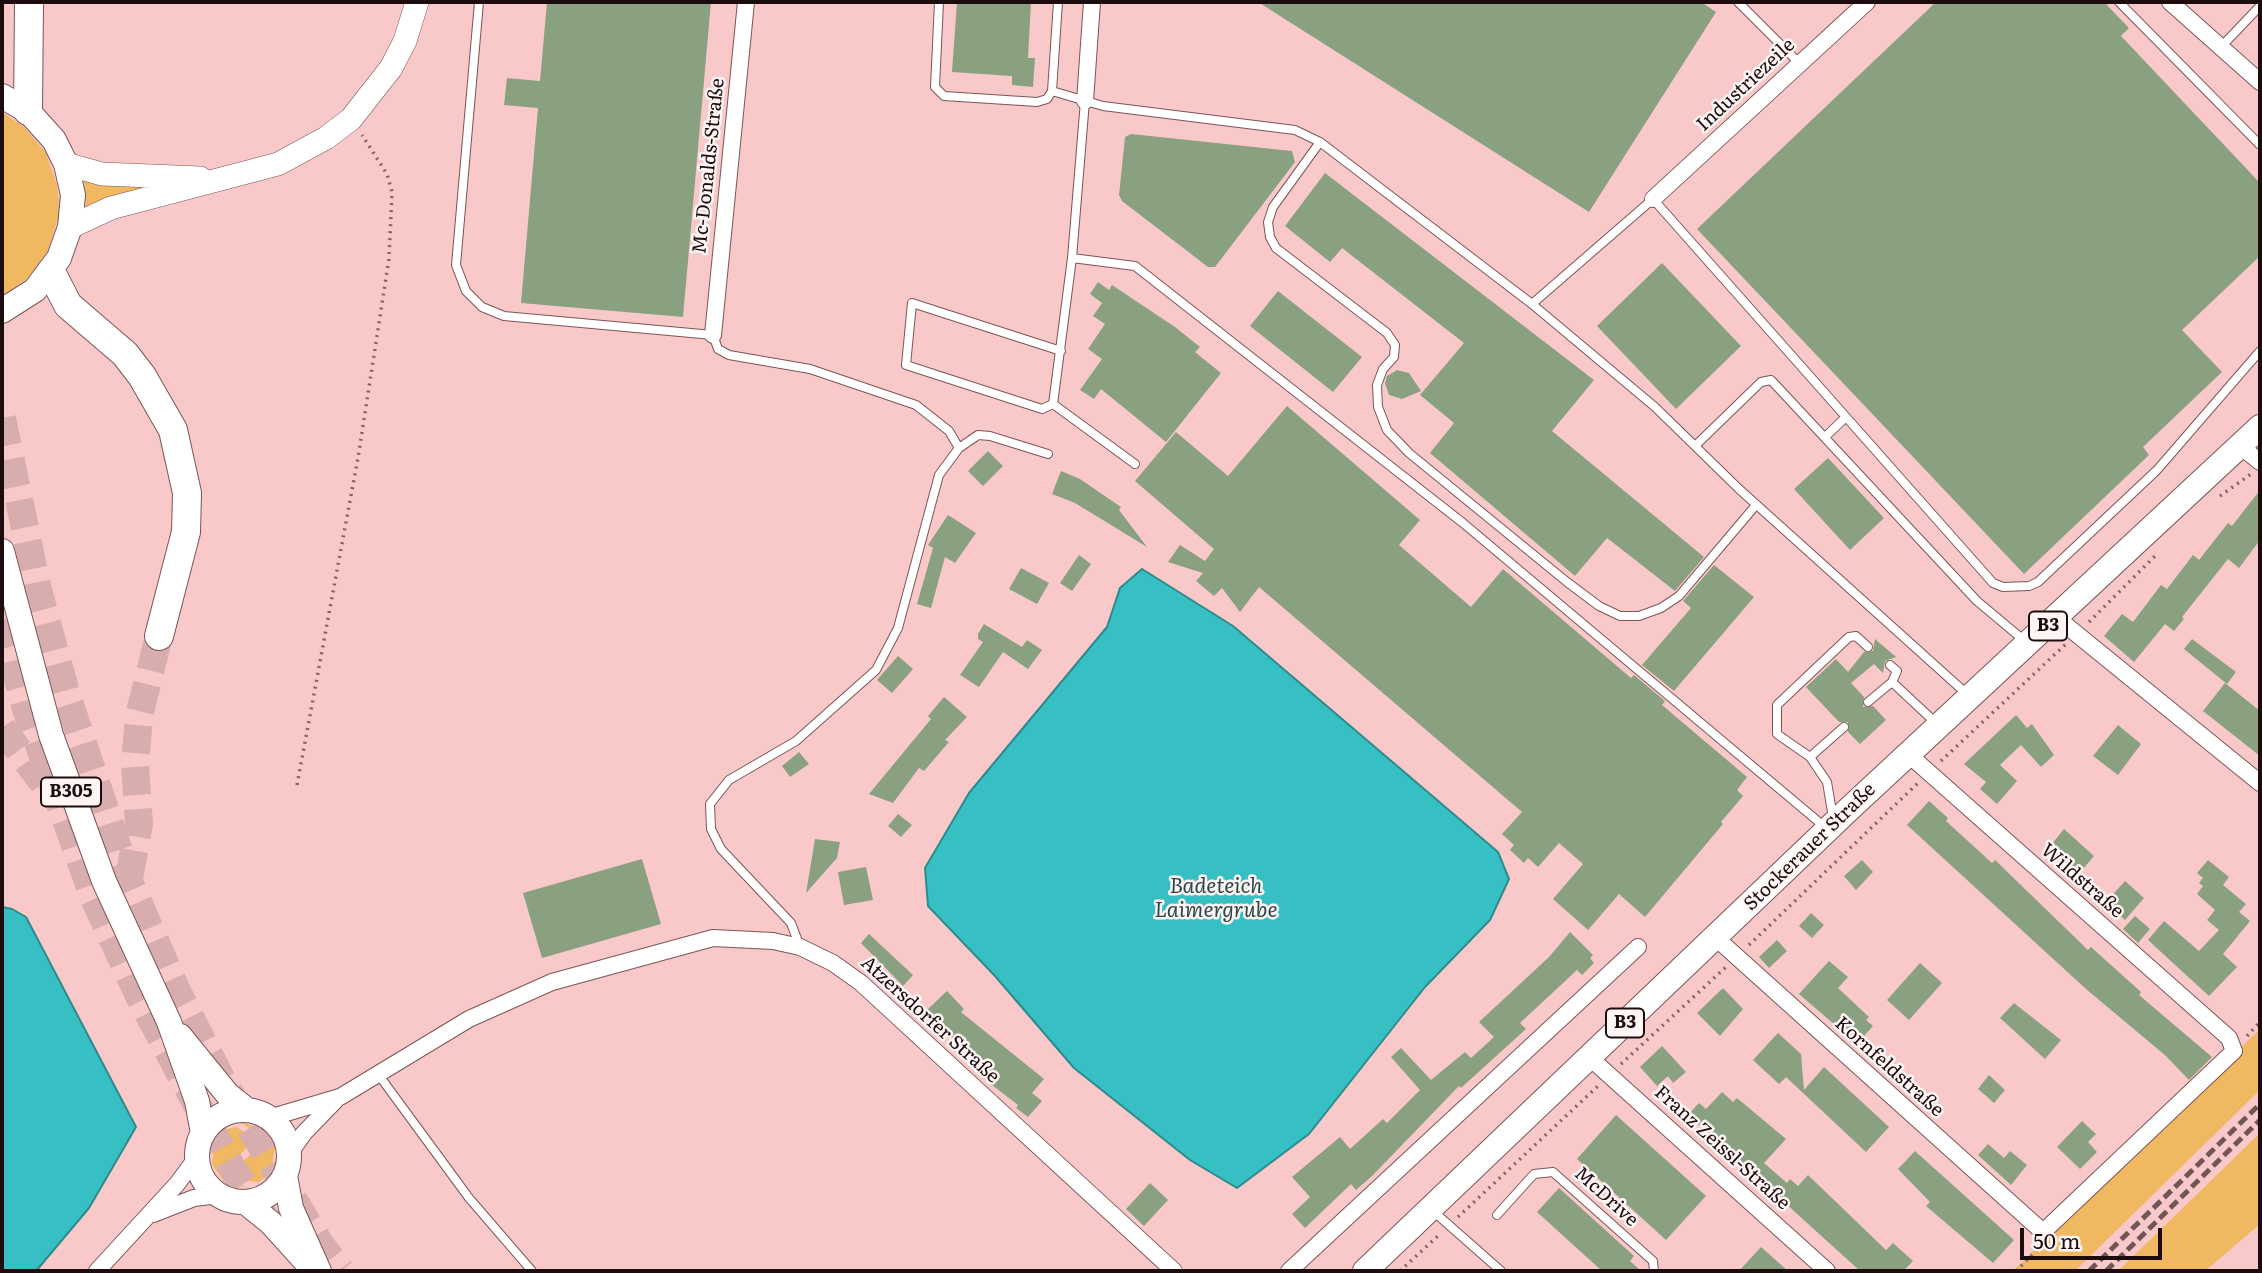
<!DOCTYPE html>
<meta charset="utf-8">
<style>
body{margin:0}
#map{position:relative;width:2262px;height:1273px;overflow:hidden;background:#f9c9c9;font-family:Literata,serif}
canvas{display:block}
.frame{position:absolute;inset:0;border:4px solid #1c0c0d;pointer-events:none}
.scale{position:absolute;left:2020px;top:1228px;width:142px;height:32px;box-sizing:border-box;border:4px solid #1c0c0d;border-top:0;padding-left:9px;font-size:21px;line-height:24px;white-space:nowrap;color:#1c0c0d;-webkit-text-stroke:5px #fff5f5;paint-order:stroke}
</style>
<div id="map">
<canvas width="2262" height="1273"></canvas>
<div class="frame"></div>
<div class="scale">50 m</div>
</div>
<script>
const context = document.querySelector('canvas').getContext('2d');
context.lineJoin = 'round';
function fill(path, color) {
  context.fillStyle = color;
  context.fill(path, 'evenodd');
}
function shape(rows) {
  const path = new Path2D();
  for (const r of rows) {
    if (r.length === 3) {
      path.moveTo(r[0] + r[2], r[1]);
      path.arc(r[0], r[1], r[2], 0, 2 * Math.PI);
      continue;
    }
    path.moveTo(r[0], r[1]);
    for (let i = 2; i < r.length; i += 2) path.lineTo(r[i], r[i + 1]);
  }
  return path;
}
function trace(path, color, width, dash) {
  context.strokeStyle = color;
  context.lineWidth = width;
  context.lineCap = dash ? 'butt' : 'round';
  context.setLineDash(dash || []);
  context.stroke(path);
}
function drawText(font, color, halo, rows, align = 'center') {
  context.font = font + ' Literata,serif';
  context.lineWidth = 5;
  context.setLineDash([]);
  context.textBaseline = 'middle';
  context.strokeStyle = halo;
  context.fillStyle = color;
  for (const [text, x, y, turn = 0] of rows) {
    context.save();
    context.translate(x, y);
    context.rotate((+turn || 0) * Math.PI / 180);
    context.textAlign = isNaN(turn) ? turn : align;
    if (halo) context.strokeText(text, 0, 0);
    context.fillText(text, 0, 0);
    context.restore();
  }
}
fill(shape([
 [2,112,24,127,46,153,57,185,59,201,58,218,48,251,28,278,2,296],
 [84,181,163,181,86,208],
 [2260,1029,2260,1090,2075,1271,2013,1271],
 [240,1122,265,1130,275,1148,271,1172,259,1182,246,1181,240,1173,240,1163,250,1155,255,1143,252,1130],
 [236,1127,245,1132,248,1142,245,1150,234,1159,232,1172,237,1183,247,1188,224,1182,212,1164,215,1139,222,1130],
 [2260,1133,2260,1224,2205,1271,2118,1271]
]), '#efb861');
const water = shape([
 [1142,569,1233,626,1498,852,1509,879,1490,920,1425,987,1309,1134,1237,1188,1190,1160,1074,1068,995,976,928,906,925,868,969,793,1107,627,1120,588,1142,569],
 [2,907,12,909,26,917,136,1127,89,1208,36,1271,2,1271,2,907]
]);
fill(water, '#36c0c3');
trace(water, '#2e8a8c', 2);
fill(shape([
 [547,2,711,2,683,317,521,303,538,108,504,105,507,78,540,81],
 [957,2,1031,2,1028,58,1035,58,1033,87,1012,85,1012,76,952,72],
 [1258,2,1701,2,1716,12,1589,212],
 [1936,2,2104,2,2129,28,2121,36,2260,183,2260,256,2182,330,2222,372,2143,447,2149,455,2024,574,1697,229],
 [1131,134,1292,151,1295,162,1215,267,1208,267,1122,201,1119,195,1125,137],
 [1325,173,1594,380,1552,431,1704,557,1675,591,1607,538,1575,576,1430,453,1454,423,1420,395,1464,343,1342,248,1330,262,1285,226],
 [1662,263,1741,346,1676,409,1597,326],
 [1098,282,1109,290,1112,285,1175,327,1200,347,1195,352,1221,373,1166,442,1101,389,1094,399,1080,390,1102,359,1088,349,1105,324,1093,316,1102,303,1090,294],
 [1278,291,1362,357,1333,392,1250,326],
 [1397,370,1409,373,1421,391,1402,399,1389,395,1385,383,1387,376],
 [1287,406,1420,520,1399,545,1471,607,1503,569,1631,678,1634,675,1665,701,1662,705,1747,777,1737,790,1743,796,1721,822,1723,824,1645,917,1619,894,1588,930,1553,899,1583,864,1559,843,1538,867,1528,858,1524,863,1510,850,1514,845,1502,834,1522,812,1259,587,1240,612,1222,588,1214,596,1196,581,1203,573,1168,562,1180,545,1205,561,1214,549,1135,481,1176,432,1228,476],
 [988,451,1003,466,983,486,968,471],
 [1828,458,1884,518,1850,550,1794,489],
 [1061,471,1080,479,1121,507,1119,510,1147,547,1075,503,1052,494],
 [2260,490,2260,540,2239,568,2228,559,2182,617,2184,619,2174,631,2165,624,2134,662,2104,636,2122,614,2133,622,2161,585,2167,589,2193,555,2199,560,2228,523,2232,526],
 [948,515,976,533,955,563,945,557,931,608,917,604,933,548,928,545],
 [1079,555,1091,564,1072,591,1060,583],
 [1714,565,1754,597,1674,691,1642,665,1691,608,1683,601],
 [1021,568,1049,583,1037,604,1009,589],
 [984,624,1022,647,1027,640,1042,650,1028,669,1003,652,979,687,960,675,983,642,978,639,978,634],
 [1875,639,1896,657,1885,661,1883,673,1874,664,1851,683,1864,697,1863,707,1873,706,1886,720,1860,744,1848,732,1848,722,1839,722,1806,687,1836,659,1848,672,1864,652,1873,651],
 [2192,639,2236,672,2227,684,2184,649],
 [898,656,913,669,892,693,877,680],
 [2225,683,2260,711,2260,756,2203,711],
 [944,697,967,717,945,740,949,742,924,771,919,768,893,803,869,794,931,719,928,716],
 [2016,715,2027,728,2032,724,2054,755,2041,767,2021,745,2000,765,2017,781,1997,804,1980,789,1986,782,1964,764],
 [2118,725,2141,744,2118,775,2093,756],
 [799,752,809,764,790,777,782,766],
 [1929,801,1948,818,1946,821,1992,863,1995,860,2088,950,2091,947,2141,992,2139,995,2212,1057,2189,1080,2166,1056,2086,989,1907,825],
 [898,814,912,825,901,837,888,826],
 [2064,829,2094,856,2077,876,2047,850],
 [815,839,840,842,837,858,806,893],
 [642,859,661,924,542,958,523,893],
 [1862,860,1873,872,1856,890,1844,876],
 [2208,860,2229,877,2223,885,2246,904,2239,912,2250,921,2223,954,2237,967,2209,996,2148,940,2164,921,2199,951,2219,930,2207,920,2215,910,2197,894,2203,886,2199,883,2203,878,2197,873],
 [866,867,873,900,844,905,838,872],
 [2125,881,2144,898,2125,920,2106,902],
 [1811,913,1824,925,1812,938,1799,926],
 [2135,916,2150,929,2138,943,2123,929],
 [1570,932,1593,955,1590,958,1594,963,1582,975,1577,970,1520,1023,1526,1029,1461,1088,1459,1086,1372,1176,1356,1190,1351,1184,1305,1228,1292,1214,1310,1197,1292,1177,1340,1137,1350,1149,1383,1119,1387,1123,1420,1090,1391,1057,1401,1048,1431,1080,1465,1052,1471,1058,1494,1037,1479,1022,1549,957],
 [869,934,913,975,903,986,861,943],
 [1777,940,1787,951,1769,968,1759,957],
 [1829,961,1848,977,1838,988,1869,1017,1866,1020,1873,1026,1857,1044,1799,994],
 [1920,963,1942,983,1909,1020,1887,1000],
 [1723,988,1743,1009,1720,1036,1697,1013],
 [947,991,964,1009,961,1012,1044,1079,1032,1093,1042,1101,1028,1117,1016,1108,1018,1105,983,1078,989,1070,956,1042,927,1010],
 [2014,1003,2061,1040,2045,1059,2000,1018],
 [1778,1033,1801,1054,1804,1090,1824,1067,1889,1127,1866,1152,1786,1077,1779,1084,1753,1060],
 [1662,1046,1686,1072,1673,1083,1668,1076,1657,1086,1640,1067],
 [1989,1075,2005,1090,1994,1103,1978,1089],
 [1722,1092,1733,1102,1737,1098,1786,1139,1764,1163,1787,1183,1790,1179,1798,1186,1808,1175,1886,1250,1893,1243,1913,1261,1903,1271,1860,1271,1688,1115,1699,1103,1706,1109],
 [1616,1115,1706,1196,1666,1240,1577,1159],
 [2082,1121,2096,1134,2088,1142,2097,1152,2080,1169,2057,1147],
 [1988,1144,2004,1158,2010,1151,2027,1165,2011,1185,1978,1155],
 [1915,1151,2014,1240,1993,1263,1926,1206,1930,1202,1898,1169],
 [1150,1183,1168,1200,1144,1226,1126,1209],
 [1559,1188,1634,1256,1630,1261,1641,1271,1602,1271,1537,1212],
 [1761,1247,1788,1271,1739,1271]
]), '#89a180');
trace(shape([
 [2,418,37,586,66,693,129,881,176,989,223,1082,320,1244,341,1271],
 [2,620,26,709,94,898,139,996,189,1090,233,1169,268,1222],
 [2,728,43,783],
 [129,878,139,824,135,765,139,716,159,636]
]), '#d8adad', 28, [28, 14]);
const lane = shape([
 [479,2,456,265,466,291,482,307,504,316,713,335,718,349,729,355,810,369,916,405,949,431,959,448],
 [939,2,935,87,944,96,1037,102,1047,99,1052,91,1058,2],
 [1738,2,1800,64],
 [2119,2,2260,145],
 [2221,47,2260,6],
 [1052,91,1103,106,1295,130,1320,142,1532,304,1653,199,1993,583,2003,587,2029,586,2038,582,2157,470,2260,351],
 [1320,142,1273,207,1268,222,1270,237,1276,248,1387,333,1395,345,1394,357,1383,369,1377,385,1378,407,1387,430,1409,453,1567,582,1599,606,1620,616,1639,616,1661,608,1679,596,1756,505],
 [1072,258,1135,266,1463,523,1826,828],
 [1532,304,1655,407,1739,489,1968,695],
 [1053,404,1042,409,906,365,912,303,1061,351],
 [1053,404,1072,258,1085,101],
 [1053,404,1135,464],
 [1825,437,1846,417],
 [1695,446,1761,382,1771,380,1977,601,2026,642],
 [1890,665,1897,671,1892,682],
 [1868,702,1892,682,1937,724],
 [1810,757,1844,727],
 [1833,818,1827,782,1810,757,1777,734,1777,705,1849,637,1856,636,1868,647],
 [800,947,791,923,721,849,711,829,710,804,729,780,796,741,876,670,898,628,939,475,959,448,978,435,990,436,1048,454],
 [378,1074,469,1198,532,1271],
 [1433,1211,1501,1271],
 [1497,1215,1534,1174,1553,1172,1653,1261,1654,1271]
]);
const street = shape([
 [2170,2,2260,82],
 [1085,101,1092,2],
 [1653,199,1867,2],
 [713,335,746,2],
 [2240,446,2260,462],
 [2057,618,2260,783],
 [1716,938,2043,1232,2234,1051,2229,1038,1908,754],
 [1589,1057,1827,1271],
 [269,1118,340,1097,469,1019,552,982,713,938,773,941,800,947,833,963,861,983,1174,1271],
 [289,1154,304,1133,335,1101],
 [153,1214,194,1198,218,1195],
 [97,1271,177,1184,197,1157],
 [1289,1271,1638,947]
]);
const secondary = shape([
 [66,164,102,174,200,178],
 [70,227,111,208,278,164,326,138,351,119,391,68,405,41,417,2]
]);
const primary = shape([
 [2,96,28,111,54,140,66,164,73,195,70,227,59,258,35,290,2,311],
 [2,551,51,735,104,881,169,1022,197,1101,203,1133],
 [180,1036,228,1095,247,1110],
 [243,1156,46],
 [285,1176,291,1208,319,1271],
 [245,1202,271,1223,309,1265],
 [1365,1271,1847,811,2260,427]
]);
const highway = shape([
 [28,111,29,2],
 [51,272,68,305,125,354,142,376,173,430,187,493,186,532,159,636]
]);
trace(lane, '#7d5455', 10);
trace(street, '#7d5455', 18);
trace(secondary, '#7d5455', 24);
trace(primary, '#7d5455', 26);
trace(highway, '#7d5455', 30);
trace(shape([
 [2220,496,2251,474],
 [2089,622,2158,553],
 [1941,761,2066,644],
 [297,785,358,458,389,259,392,192,387,174,362,135],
 [1749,945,1918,783],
 [2247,1036,2260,1022],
 [1621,1064,1726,967],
 [1458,1217,1598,1086],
 [1400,1271,1439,1235],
 [2016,1271,2039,1248]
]), '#836464', 3.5, [2, 5]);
trace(lane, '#fff', 8);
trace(street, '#fff', 16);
trace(secondary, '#fff', 23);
trace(primary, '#fff', 24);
trace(highway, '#fff', 28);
trace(shape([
 [2089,1271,2260,1104],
 [2106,1271,2260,1120]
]), '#725656', 5, [10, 5]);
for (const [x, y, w] of [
 [2048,626,38],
 [71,792,60],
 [1625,1023,38]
]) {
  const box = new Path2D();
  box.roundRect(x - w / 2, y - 14.5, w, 29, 5);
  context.fillStyle = '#fff5f5';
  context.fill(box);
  trace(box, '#1c0c0d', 2);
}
drawText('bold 18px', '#1c0c0d', null, [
 ["B3",2048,626],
 ["B305",71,792],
 ["B3",1625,1023]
]);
drawText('19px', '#1c0c0d', '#fff5f5', [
 ["Industriezeile",1746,85,-43],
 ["Mc-Donalds-Straße",709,166,-84],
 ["Stockerauer Straße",1810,847,-44],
 ["Wildstraße",2082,881,41],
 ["Atzersdorfer Straße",930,1020,42],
 ["Kornfeldstraße",1889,1067,42],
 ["Franz Zeissl-Straße",1722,1148,42],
 ["McDrive",1606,1197,42]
]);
drawText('italic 21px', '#2b4748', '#fff5f5', [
 ["Badeteich",1216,887],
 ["Laimergrube",1216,911]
]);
</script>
